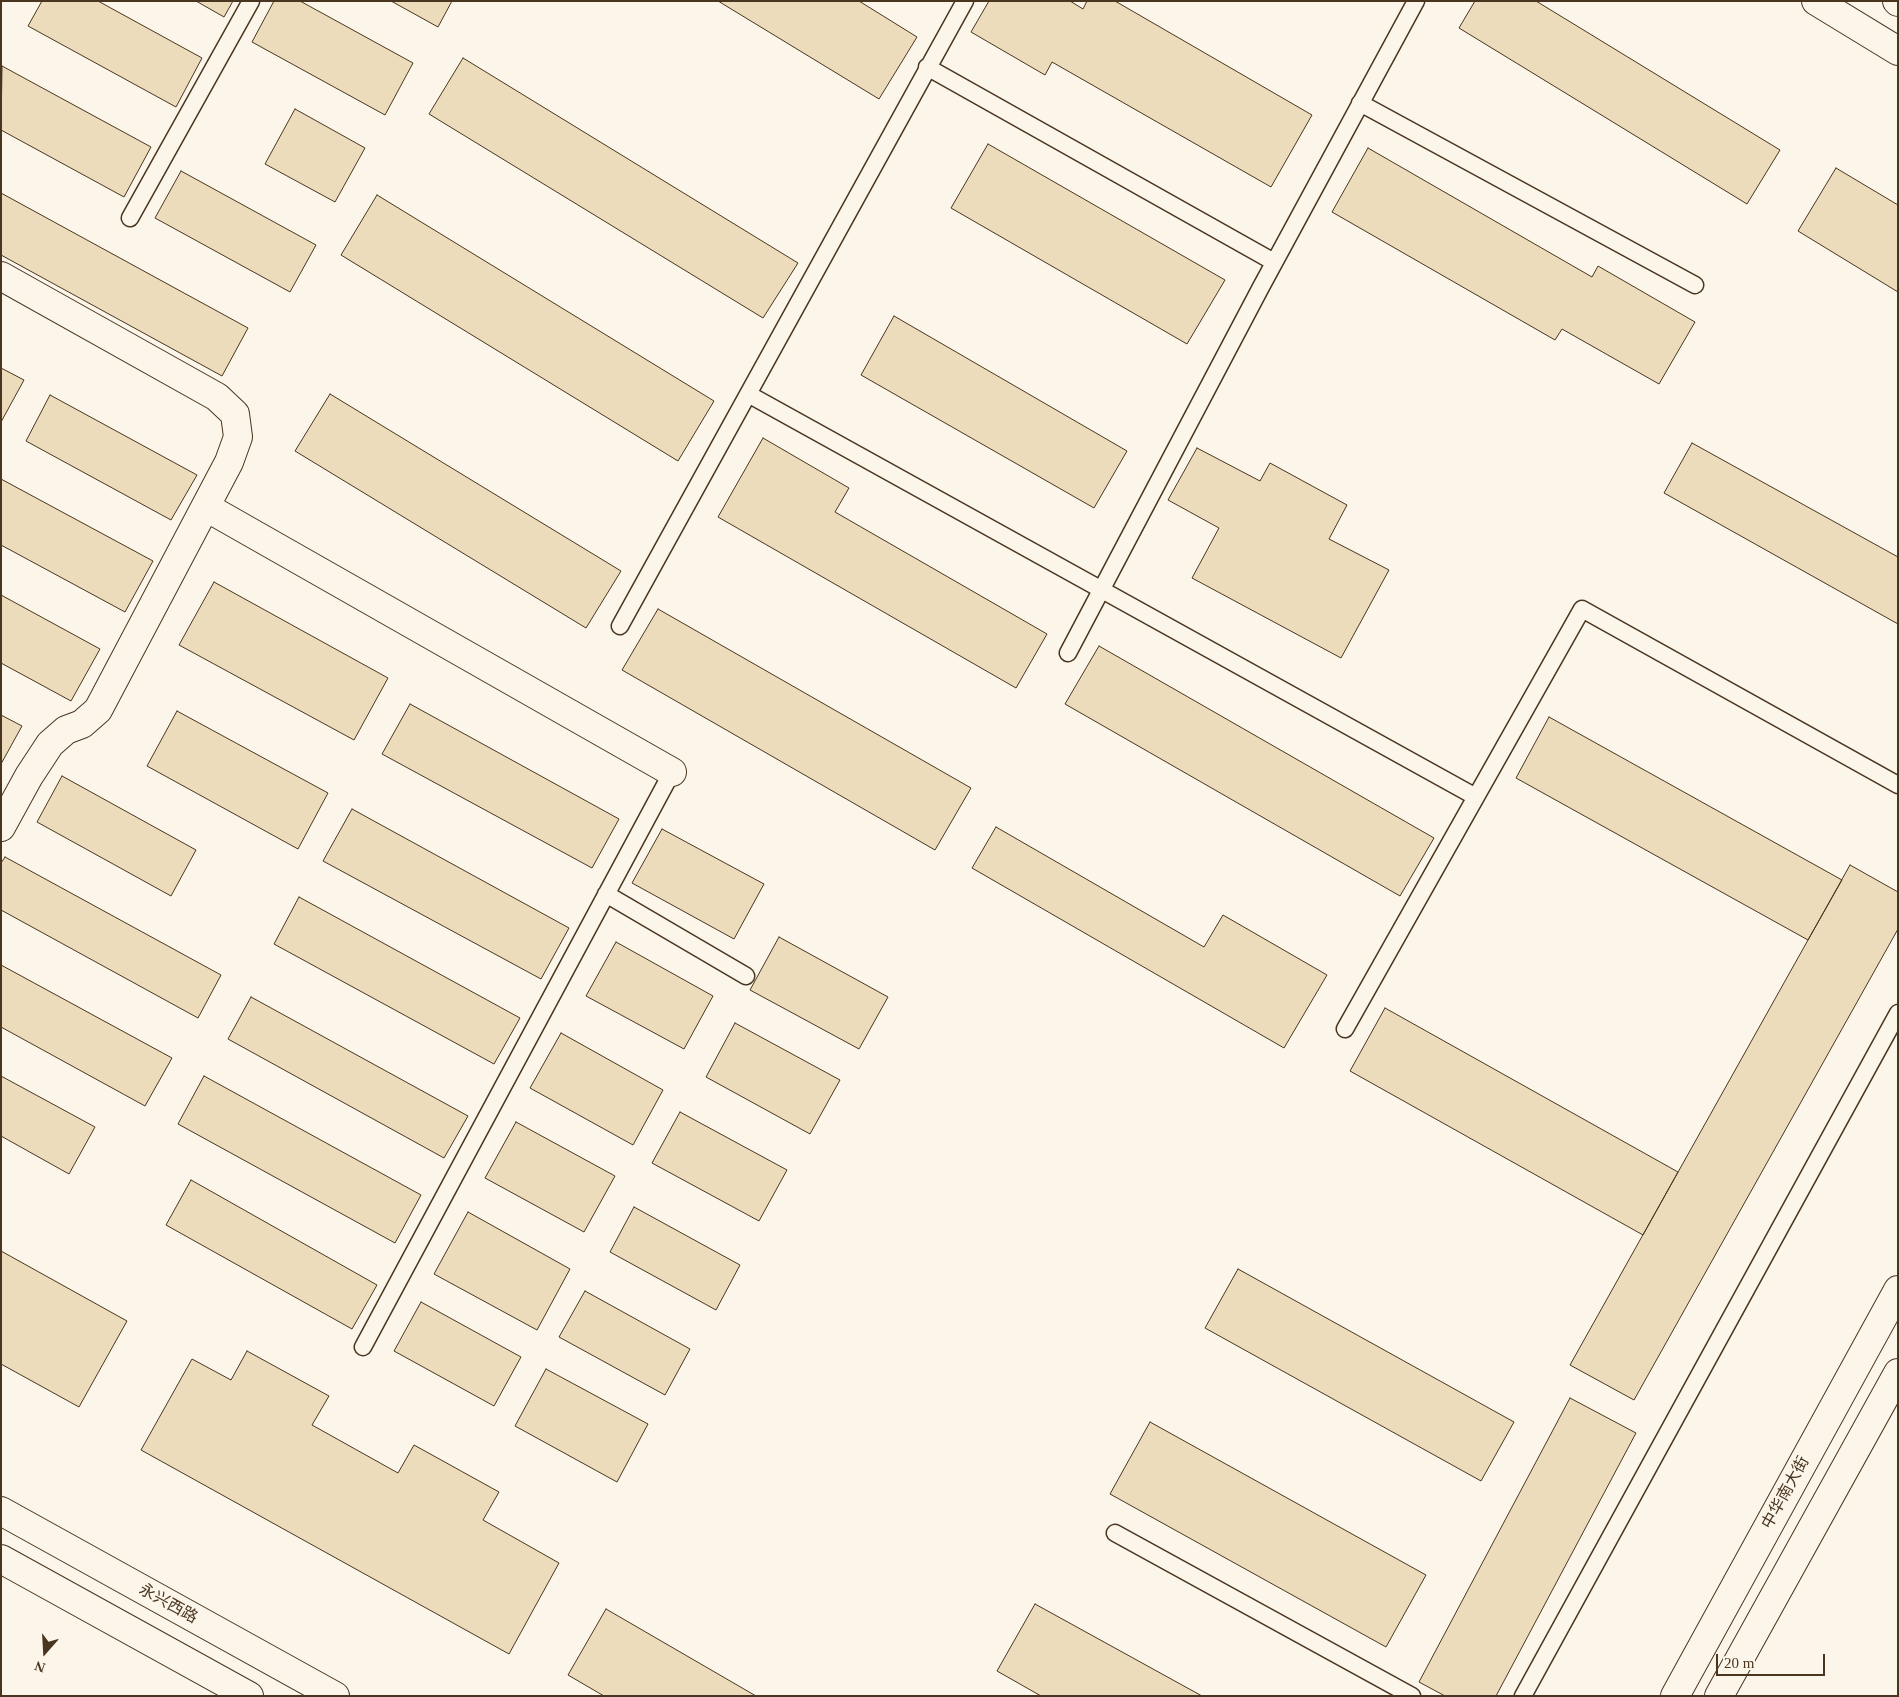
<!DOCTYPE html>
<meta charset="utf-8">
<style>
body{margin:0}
#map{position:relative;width:1899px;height:1697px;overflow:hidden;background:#fbf6e9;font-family:"Times New Roman",serif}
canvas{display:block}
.frame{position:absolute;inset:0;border:2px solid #4a3520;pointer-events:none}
.north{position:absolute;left:20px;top:1627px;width:50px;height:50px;-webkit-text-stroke:4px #fbf6e9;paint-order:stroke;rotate:199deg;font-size:14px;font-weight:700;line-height:20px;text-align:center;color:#4a3520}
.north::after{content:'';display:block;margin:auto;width:18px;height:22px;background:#4a3520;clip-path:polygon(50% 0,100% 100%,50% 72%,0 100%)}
.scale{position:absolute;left:1716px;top:1654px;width:109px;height:22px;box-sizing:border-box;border:2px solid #4a3520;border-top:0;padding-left:6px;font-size:15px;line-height:18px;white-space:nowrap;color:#4a3520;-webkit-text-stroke:4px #fbf6e9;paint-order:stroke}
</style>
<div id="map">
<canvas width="1899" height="1697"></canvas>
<div class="frame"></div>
<div class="north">N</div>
<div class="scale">20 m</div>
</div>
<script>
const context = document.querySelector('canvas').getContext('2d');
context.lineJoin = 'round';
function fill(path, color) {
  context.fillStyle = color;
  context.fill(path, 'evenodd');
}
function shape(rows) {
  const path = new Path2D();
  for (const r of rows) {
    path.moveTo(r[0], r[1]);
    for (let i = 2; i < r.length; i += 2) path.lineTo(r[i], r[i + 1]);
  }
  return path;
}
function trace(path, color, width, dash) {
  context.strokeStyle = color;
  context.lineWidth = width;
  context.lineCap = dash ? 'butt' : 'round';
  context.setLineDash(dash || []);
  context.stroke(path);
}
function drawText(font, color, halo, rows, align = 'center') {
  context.font = font + ' "Times New Roman","Noto Sans SC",serif';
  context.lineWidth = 4;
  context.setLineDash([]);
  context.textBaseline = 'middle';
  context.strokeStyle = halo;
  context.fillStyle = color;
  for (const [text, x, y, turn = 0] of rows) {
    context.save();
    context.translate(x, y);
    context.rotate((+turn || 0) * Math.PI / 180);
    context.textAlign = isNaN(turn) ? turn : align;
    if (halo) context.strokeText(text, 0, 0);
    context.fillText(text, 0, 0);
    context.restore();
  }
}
const building = shape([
 [42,1,98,1,202,58,176,107,28,26,42,1],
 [196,1,233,1,224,17,196,1],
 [274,1,300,1,413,63,385,115,252,42,274,1],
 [391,1,452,1,438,27,391,1],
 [718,1,859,1,917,37,879,99,718,1],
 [989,1,1070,1,1083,9,1087,1,1115,1,1312,115,1271,187,1052,62,1045,75,971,32,989,1],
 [1475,1,1536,1,1780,150,1747,204,1459,28,1475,1],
 [463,58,798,263,763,318,429,114,463,58],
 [2,66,151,147,124,197,1,130,2,66],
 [295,109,365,148,335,202,265,164,295,109],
 [988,144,1225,280,1187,344,951,208,988,144],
 [1368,148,1592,277,1598,266,1695,322,1659,384,1562,329,1555,340,1332,212,1368,148],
 [1836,168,1898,205,1898,292,1798,231,1836,168],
 [181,171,316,245,290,292,155,218,181,171],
 [1,193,248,328,222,376,1,255,1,193],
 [377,195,714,401,678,461,341,255,377,195],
 [894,316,1127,451,1094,508,861,375,894,316],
 [1,368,24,380,1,422,1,368],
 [330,394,621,571,586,628,295,451,330,394],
 [50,395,197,475,171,520,26,441,50,395],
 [763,438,849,488,835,512,1047,634,1016,688,718,517,763,438],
 [1692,443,1898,557,1898,624,1664,493,1692,443],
 [1197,448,1260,481,1270,463,1347,505,1329,539,1389,570,1341,658,1192,578,1219,528,1168,500,1197,448],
 [1,479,153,561,125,612,1,545,1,479],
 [214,582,388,678,354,740,179,645,214,582],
 [1,595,100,649,71,701,1,663,1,595],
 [658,609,971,788,935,850,622,670,658,609],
 [1099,646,1434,838,1400,896,1065,704,1099,646],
 [410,704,619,819,592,868,382,754,410,704],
 [177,711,328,793,298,849,147,766,177,711],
 [1,715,22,726,1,764,1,715],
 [1549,717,1842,880,1808,940,1516,778,1549,717],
 [62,776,196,850,171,896,37,822,62,776],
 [352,809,569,928,541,979,323,861,352,809],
 [996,827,1204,947,1223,915,1327,975,1284,1048,972,868,996,827],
 [662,829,764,884,734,939,632,883,662,829],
 [5,857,221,975,198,1018,1,910,1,863,5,857],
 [1850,865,1898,892,1898,929,1634,1400,1570,1365,1850,865],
 [299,897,520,1018,494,1064,274,944,299,897],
 [779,937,888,997,859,1049,750,990,779,937],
 [616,942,713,996,684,1049,586,996,616,942],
 [1,965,172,1058,145,1106,1,1027,1,965],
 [251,997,468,1116,444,1158,228,1039,251,997],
 [1385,1008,1678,1172,1643,1235,1350,1071,1385,1008],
 [735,1023,840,1080,810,1134,706,1077,735,1023],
 [561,1033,663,1090,633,1145,530,1088,561,1033],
 [1,1076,95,1127,69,1174,1,1136,1,1076],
 [204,1076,421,1195,395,1243,178,1124,204,1076],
 [680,1112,787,1170,759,1221,652,1163,680,1112],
 [516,1122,615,1176,584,1232,485,1178,516,1122],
 [191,1180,377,1285,352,1329,166,1225,191,1180],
 [634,1207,740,1265,716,1310,610,1252,634,1207],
 [468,1212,570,1269,537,1330,434,1274,468,1212],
 [1,1251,127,1321,79,1407,1,1364,1,1251],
 [1238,1269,1514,1422,1481,1481,1205,1328,1238,1269],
 [585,1291,690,1349,665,1395,559,1337,585,1291],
 [421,1302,521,1357,494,1406,394,1351,421,1302],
 [247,1351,329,1396,312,1425,398,1473,414,1445,499,1492,483,1520,559,1563,509,1654,141,1450,192,1359,231,1380,247,1351],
 [546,1369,648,1424,617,1482,515,1426,546,1369],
 [1570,1398,1636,1433,1496,1696,1445,1696,1419,1682,1570,1398],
 [1150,1422,1426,1575,1386,1647,1110,1494,1150,1422],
 [1035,1604,1202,1696,1041,1696,997,1671,1035,1604],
 [606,1609,756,1696,604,1696,568,1675,606,1609]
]);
fill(building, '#ecdcbc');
trace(building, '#4a3520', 1);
const lane = shape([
 [927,67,1274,262],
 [1360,103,1695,285],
 [130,218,251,1],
 [748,394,1476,797],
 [620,626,965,1],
 [1068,653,1261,287,1416,1],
 [606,894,746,976],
 [1345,1029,1582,609,1898,785],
 [363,1347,672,772],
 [1115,1533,1412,1696],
 [1523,1696,1898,1013]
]);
const street = shape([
 [1,276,217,397,235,414,238,437,229,462,98,710,82,724,66,730,50,744,29,776,1,827],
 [206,507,672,772]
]);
const secondary = shape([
 [1816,1,1898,51],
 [1897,1,1898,2],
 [1,1511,335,1696],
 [1,1559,249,1696]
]);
const primary = shape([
 [1675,1696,1898,1290],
 [1719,1696,1898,1373]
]);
trace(lane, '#4a3520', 19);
trace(street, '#4a3520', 30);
trace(secondary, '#4a3520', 30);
trace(primary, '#4a3520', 30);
trace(lane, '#fbf6e9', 16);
trace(street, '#fbf6e9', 28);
trace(secondary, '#fbf6e9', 28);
trace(primary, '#fbf6e9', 28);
drawText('16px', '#4a3520', '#fbf6e9', [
 ["中华南大街",1786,1493,-61],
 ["永兴西路",168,1604,29]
]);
</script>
